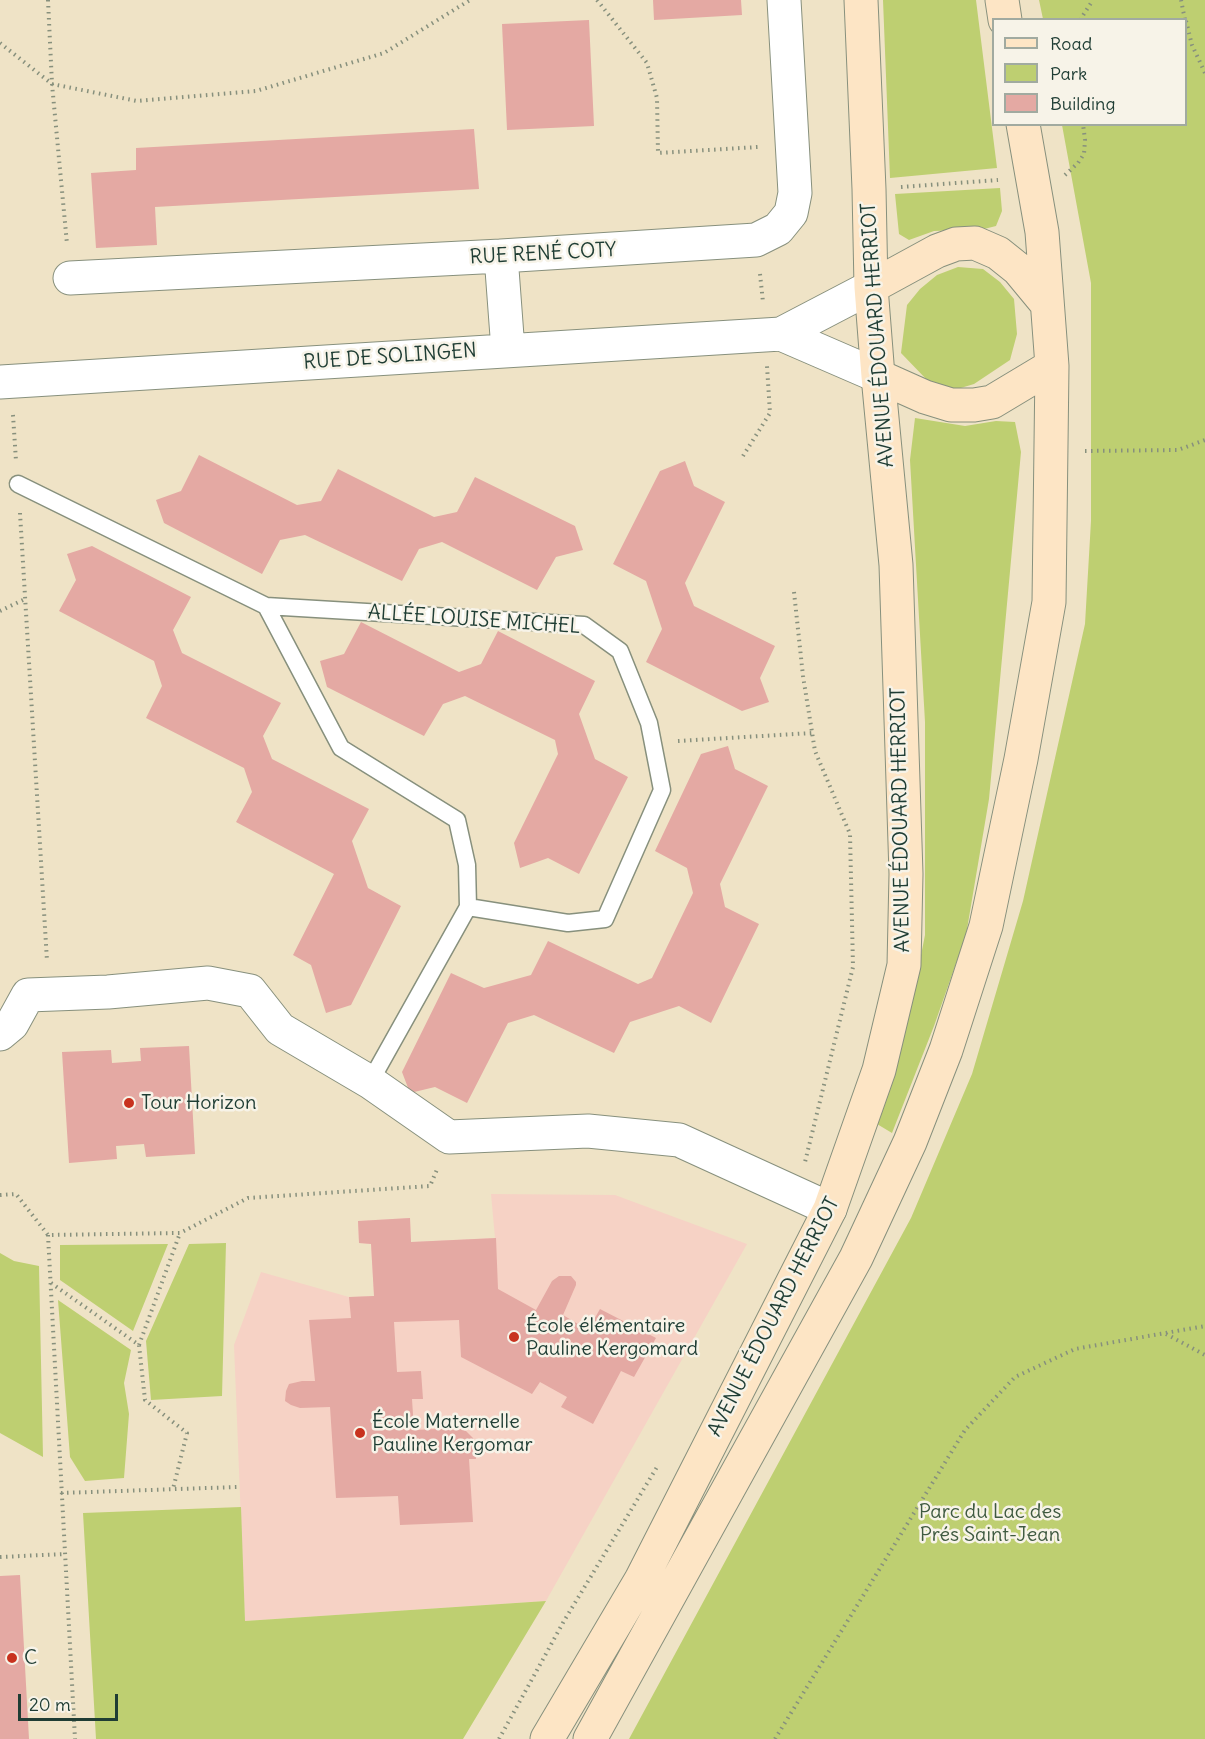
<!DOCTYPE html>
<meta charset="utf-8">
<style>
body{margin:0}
#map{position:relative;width:1205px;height:1739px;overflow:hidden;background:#efe3c6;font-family:Delius,sans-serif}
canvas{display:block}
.legend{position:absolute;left:992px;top:18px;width:195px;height:108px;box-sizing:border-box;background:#f7f3e8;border:2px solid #a1aaa0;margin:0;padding:8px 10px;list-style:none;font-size:18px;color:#1f3d34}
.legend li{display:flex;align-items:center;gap:12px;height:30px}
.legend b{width:30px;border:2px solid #a1aaa0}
.scale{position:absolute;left:18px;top:1694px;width:100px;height:27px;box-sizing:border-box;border:3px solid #1f3d34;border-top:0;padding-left:8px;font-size:18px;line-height:21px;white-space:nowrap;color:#1f3d34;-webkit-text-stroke:4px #f7f3e8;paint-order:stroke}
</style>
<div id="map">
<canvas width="1205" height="1739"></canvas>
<ul class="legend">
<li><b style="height:8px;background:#fde5c5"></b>Road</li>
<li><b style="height:16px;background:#becf71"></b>Park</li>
<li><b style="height:16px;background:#e4a9a3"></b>Building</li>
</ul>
<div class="scale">20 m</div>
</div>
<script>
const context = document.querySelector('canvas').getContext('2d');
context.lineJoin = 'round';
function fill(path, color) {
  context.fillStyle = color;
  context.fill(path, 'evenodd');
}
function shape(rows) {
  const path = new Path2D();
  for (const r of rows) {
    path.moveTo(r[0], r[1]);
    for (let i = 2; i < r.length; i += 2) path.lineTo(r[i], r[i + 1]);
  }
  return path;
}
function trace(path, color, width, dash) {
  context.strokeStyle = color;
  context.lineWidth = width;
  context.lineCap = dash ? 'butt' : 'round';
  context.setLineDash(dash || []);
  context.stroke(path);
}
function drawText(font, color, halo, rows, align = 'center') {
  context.font = font + ' Delius,sans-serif';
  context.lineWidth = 5;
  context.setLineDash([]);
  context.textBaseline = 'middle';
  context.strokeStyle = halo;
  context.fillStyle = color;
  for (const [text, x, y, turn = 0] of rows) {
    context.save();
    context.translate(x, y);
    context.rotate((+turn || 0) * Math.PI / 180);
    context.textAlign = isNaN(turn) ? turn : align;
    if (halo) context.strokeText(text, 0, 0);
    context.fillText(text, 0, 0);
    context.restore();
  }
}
fill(shape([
 [491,1194,615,1195,747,1244,546,1601,245,1621,234,1345,261,1272,349,1297,374,1296,371,1244,359,1243,358,1221,410,1218,411,1242,495,1238]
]), '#f6d2c5');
fill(shape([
 [883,0,976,0,997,168,890,178],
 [1039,0,1205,0,1205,1739,629,1739,911,1218,972,1074,1023,901,1085,624,1091,521,1091,283,1062,125,1186,124,1186,20,1043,19],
 [1000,188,1002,211,996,226,984,229,934,231,909,240,899,234,895,194],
 [958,267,983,269,1000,282,1014,299,1017,334,1010,360,974,384,954,390,928,381,901,353,907,305,920,289,937,275],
 [915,418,965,426,996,421,1015,422,1021,452,989,799,966,935,934,1026,892,1133,877,1124,910,1011,925,935,925,722,910,460],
 [226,1243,222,1396,151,1400,146,1341,189,1244],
 [168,1244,133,1331,60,1280,60,1245],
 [0,1253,14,1261,39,1266,43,1457,0,1433],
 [58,1300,131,1350,124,1383,129,1414,124,1478,85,1481,70,1457],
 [241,1507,245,1621,546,1601,463,1739,96,1739,83,1513]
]), '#becf71');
fill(shape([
 [653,0,741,0,742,15,654,20],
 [589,20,594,126,507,130,502,24],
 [474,129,479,189,155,207,157,245,96,248,91,173,136,170,136,148],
 [199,455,297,505,321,501,338,469,434,517,457,512,475,477,575,526,583,550,556,557,537,590,442,542,419,549,402,581,305,535,280,540,262,574,164,523,156,500,181,491],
 [685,461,694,486,725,502,685,583,694,606,775,646,760,678,769,702,742,711,646,662,662,629,646,581,613,564,660,471],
 [92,546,191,597,173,630,182,653,281,703,263,736,272,759,369,809,352,841,368,888,401,906,351,1005,326,1013,311,965,293,955,334,874,236,822,252,792,244,768,146,718,162,686,154,661,59,611,76,580,67,554],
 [361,622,459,672,481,664,498,631,595,681,579,714,595,759,628,777,579,874,548,858,520,868,514,843,558,754,555,740,465,696,443,704,424,736,327,687,320,661,344,654],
 [728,746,735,769,768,786,720,884,725,907,759,924,711,1023,679,1006,630,1022,614,1053,534,1015,508,1023,467,1103,435,1087,410,1093,402,1072,451,973,484,988,531,975,548,941,638,984,652,978,693,893,687,868,655,851,701,754],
 [189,1046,195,1154,146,1157,144,1144,116,1146,117,1159,69,1163,62,1052,111,1050,112,1063,141,1061,140,1048],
 [410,1218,411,1242,496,1238,498,1289,536,1310,552,1281,559,1276,571,1276,576,1282,576,1285,563,1315,588,1330,600,1309,656,1338,634,1377,621,1371,593,1424,561,1407,567,1397,540,1382,532,1394,461,1357,459,1320,394,1322,397,1372,421,1371,423,1399,412,1399,414,1430,459,1428,466,1431,473,1438,476,1459,469,1459,473,1522,400,1525,398,1496,336,1498,330,1407,300,1408,291,1405,285,1401,286,1391,289,1384,302,1381,315,1381,309,1320,351,1318,349,1297,374,1296,371,1244,359,1243,358,1221],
 [20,1575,29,1739,0,1739,0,1576]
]), '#e4a9a3');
const service = shape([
 [18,484,266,606,584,625,620,651,649,723,662,790,605,919,568,923,468,907,467,865,457,820,341,748,266,606],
 [370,1082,468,907]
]);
const minor = shape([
 [501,256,508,350],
 [70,278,501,256,756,240,778,229,791,213,795,193,784,0],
 [781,334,878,376],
 [0,382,781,334,871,287],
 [0,1034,12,1024,28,995,108,992,208,983,250,991,280,1029,370,1082,449,1137,588,1131,679,1140,830,1209]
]);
const secondary = shape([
 [1002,0,1005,20],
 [871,287,937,251,956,244,975,243,998,253,1018,269,1047,304],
 [878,376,925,397,951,405,974,405,992,402,1052,366],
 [547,1739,641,1580,830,1209,879,1070,904,965,906,874,896,565,878,376,871,287,869,189,861,0],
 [590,1739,856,1258,910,1142,946,1050,986,926,1021,759,1049,602,1052,366,1042,232,1023,124]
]);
trace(service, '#87907d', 19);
trace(minor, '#87907d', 35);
trace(secondary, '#87907d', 35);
trace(shape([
 [48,0,52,84,67,244],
 [597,0,647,63,657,98,658,153,758,147],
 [1181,0,1185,20],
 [1080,20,1093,0],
 [1186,21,1192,45,1205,73],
 [0,43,52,84,137,101,256,91,384,53,470,0],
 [1065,175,1078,163,1084,154,1085,140,1083,124],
 [901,187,998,180],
 [760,274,763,302],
 [13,415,16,461],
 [1085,451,1178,450,1205,440],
 [743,456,770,413,767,366],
 [20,513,47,961],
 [794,592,803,676,815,751,850,834,853,967,805,1162],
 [0,611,25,599],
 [678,741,812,733],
 [0,1195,16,1194,48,1235,180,1233,248,1198,430,1186,438,1167],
 [48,1235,75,1739],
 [51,1283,139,1345,145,1400,187,1433,173,1489],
 [1166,1334,1205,1355],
 [139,1345,180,1233],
 [61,1493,237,1487],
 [0,1557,65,1554],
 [499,1739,564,1621,657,1467],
 [775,1739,965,1430,1015,1377,1075,1349,1205,1326]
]), '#87907d', 4, [1.5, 4.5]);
trace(service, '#fff', 16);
trace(minor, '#fff', 33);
trace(secondary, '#fde5c5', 33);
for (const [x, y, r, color] of [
 [129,1103,6,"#c8321e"],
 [514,1337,6,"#c8321e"],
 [360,1433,6,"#c8321e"],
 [12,1658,6,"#c8321e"]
]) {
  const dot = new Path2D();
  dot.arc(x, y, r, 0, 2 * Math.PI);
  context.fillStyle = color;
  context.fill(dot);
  trace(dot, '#f7f3e8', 2);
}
drawText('20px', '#1f3d34', '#f7f3e8', [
 ["RUE RENÉ COTY",543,254,-3],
 ["AVENUE ÉDOUARD HERRIOT",878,335,-94],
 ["RUE DE SOLINGEN",390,357,-4],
 ["ALLÉE LOUISE MICHEL",474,620,4],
 ["AVENUE ÉDOUARD HERRIOT",901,820,-91],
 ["AVENUE ÉDOUARD HERRIOT",774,1317,-63]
]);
drawText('20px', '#1f3d34', '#f7f3e8', [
 ["Tour Horizon",141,1103],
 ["École élémentaire",526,1326],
 ["Pauline Kergomard",526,1349],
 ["École Maternelle",372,1422],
 ["Pauline Kergomar",372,1445],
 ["C",24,1658]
], 'left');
drawText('20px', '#3f5a40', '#f7f3e8', [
 ["Parc du Lac des",990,1512],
 ["Prés Saint-Jean",990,1535]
]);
</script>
